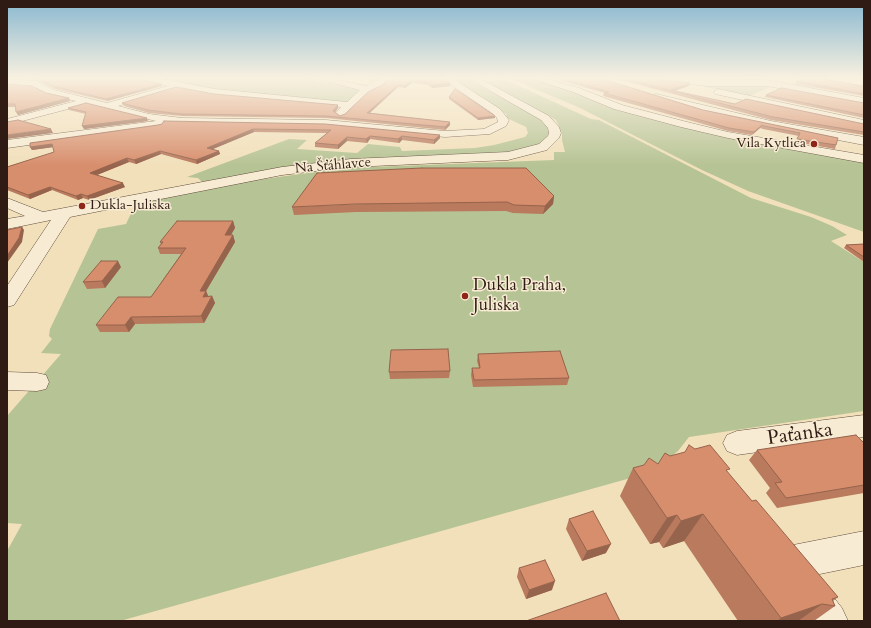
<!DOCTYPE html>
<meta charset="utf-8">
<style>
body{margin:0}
#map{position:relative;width:871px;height:628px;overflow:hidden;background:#f2e0bb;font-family:Cardo,serif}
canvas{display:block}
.frame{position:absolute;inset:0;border:8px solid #2f1b13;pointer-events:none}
</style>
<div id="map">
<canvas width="871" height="628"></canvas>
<div class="frame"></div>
</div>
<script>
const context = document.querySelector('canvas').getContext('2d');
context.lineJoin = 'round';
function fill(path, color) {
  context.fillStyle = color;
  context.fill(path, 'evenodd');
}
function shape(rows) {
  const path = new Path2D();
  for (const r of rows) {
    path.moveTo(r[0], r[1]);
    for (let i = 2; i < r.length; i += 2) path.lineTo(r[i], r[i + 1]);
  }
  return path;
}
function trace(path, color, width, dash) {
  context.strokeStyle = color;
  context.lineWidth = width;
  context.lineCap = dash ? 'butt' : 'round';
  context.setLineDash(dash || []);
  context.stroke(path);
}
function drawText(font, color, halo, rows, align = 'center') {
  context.font = font + ' Cardo,serif';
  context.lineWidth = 3;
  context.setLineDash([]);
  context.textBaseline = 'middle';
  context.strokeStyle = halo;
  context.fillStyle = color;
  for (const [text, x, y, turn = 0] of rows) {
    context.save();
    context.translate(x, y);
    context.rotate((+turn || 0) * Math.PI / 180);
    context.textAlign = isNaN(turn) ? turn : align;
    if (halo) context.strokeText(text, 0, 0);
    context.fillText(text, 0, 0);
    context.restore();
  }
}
fill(shape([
 [153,79,308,79,362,90,348,103,215,90],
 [451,79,467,79,540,118,548,127,549,132,547,137,538,145,505,153,374,159,202,182,198,178,187,177,289,139,307,140,297,149,357,153,368,144,400,147,402,151,475,148,494,145,525,137,528,133,526,127,507,118,506,114],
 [504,79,591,119,599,120,751,198,811,217,832,226,847,235,831,241,864,262,864,411,689,437,678,451,652,472,120,621,7,621,7,551,22,524,7,523,7,416,61,354,41,353,52,339,49,336,50,329,98,229,126,224,136,203,249,181,345,168,554,160,554,152,565,152,562,140,562,133,556,120,484,81],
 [511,79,528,79,555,85,649,117,864,161,864,232,748,191,702,170,578,107],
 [703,85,773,86,749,96,705,87]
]), '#b6c394');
const minor = shape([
 [137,78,157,78,215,89,347,102,360,90,313,78,331,78,366,86,382,78,394,78,370,91,344,116,340,117,335,114,341,107,215,95,177,88,118,106,149,114,182,118,326,120,445,131,484,129,498,122,497,118,492,113,441,78,452,78,500,109,509,120,506,126,490,134,445,137,326,126,182,124,163,122,164,124,163,126,159,127,7,148,7,140,156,121,87,104,7,125,7,119,76,101,48,94,34,87,7,85,7,79,36,81,54,90,107,103,168,86,137,78],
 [468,78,479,78,549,116,559,127,561,133,559,138,547,150,508,160,351,167,282,175,70,217,14,305,7,307,7,286,51,220,7,229,7,219,25,216,7,208,7,198,43,212,282,167,351,159,508,152,539,144,548,136,549,133,548,128,541,120,468,78],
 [529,78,544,78,579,88,622,105,687,122,728,132,864,155,864,163,728,138,681,127,614,109,573,92,529,78],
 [655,78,767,80,864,98,864,104,767,86,707,86,659,81,655,78],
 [718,89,864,120,864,126,715,94,713,92,718,89],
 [656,94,771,121,864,137,864,145,771,127,653,99,653,95,656,94],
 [7,372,37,373,46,375,49,382,46,389,37,391,7,390,7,372],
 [864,415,864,437,737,455,727,451,723,443,727,435,737,431,864,415],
 [864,531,864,565,810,576,819,579,842,608,848,621,806,621,793,605,788,592,795,579,783,581,771,576,766,564,771,552,783,547,864,531]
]);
trace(minor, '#604c3d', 1);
fill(minor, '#f7ebd3');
fill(shape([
 [22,78,135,78,161,84,162,86,107,101,55,89,36,80],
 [391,78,450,83,450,86,432,88,428,85,412,83,405,88,398,87,370,113,450,122,450,125,445,130,326,118,182,116,149,113,124,106,122,103,214,94,338,108,335,112,340,116,345,114,384,84,384,83],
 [551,78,599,78,703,110,838,138,836,145,835,149,796,142,799,136,763,129,760,128,752,135,728,131,603,96,604,93,605,93],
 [613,78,658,78,660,80,689,86,675,91,735,104,864,124,864,135,771,120],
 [796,81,864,86,864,96,795,84],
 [7,84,69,98,70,101,18,115,15,107,7,107],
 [766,95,864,103,864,118,765,97],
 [449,97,495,118,478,120,449,99],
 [68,108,148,121,84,129,86,114,69,110],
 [164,121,440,135,440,138,434,144,402,140,399,143,370,139,367,143,347,141,338,149,315,147,315,143,327,133,254,132,213,149,219,151,220,154,197,164,161,154,136,164,129,162,97,175,125,187,89,200,83,198,78,200,52,190,30,199,7,190,7,167,54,152,53,147,32,150,30,147,158,125,162,124],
 [554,196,553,204,543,214,513,213,506,211,356,212,294,215,292,207],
 [233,221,235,228,230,235,233,235,235,242,206,291,208,296,212,296,215,303,204,323,135,324,129,332,100,332,96,325,151,297,181,254,160,254,158,248,161,244,160,242],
 [864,244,864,262,844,248,846,245],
 [121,267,105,288,87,289,83,282],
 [478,354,569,378,567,385,473,387,471,375,472,368,479,368,477,361],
 [450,371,449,378,390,379,389,372],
 [864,443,864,493,777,508,766,493,770,488,749,460,757,450],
 [670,456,727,472,752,501,838,597,833,601,835,606,814,621,738,621,684,541,663,548,659,542,650,544,620,496,633,468,658,464],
 [569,519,606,553,582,561,566,529],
 [519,568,552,590,526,599,517,577]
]), '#b97a5e');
fill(shape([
 [373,78,378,78,370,82,370,80],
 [412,80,412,83,405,88,404,86],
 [450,83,450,86,432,88,432,85],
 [690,83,689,86,673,91,671,90],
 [161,84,162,86,107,101,106,99],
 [398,85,398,87,367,115,367,113],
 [69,98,70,101,18,115,16,112],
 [338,105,338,108,334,114,333,111],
 [495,116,495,118,478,120,478,118],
 [147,118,148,121,84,129,82,126],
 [450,122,450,125,445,130,445,127],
 [762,125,760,128,752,135,754,132],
 [51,129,53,133,7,139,7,135],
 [253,129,254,132,208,151,207,148],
 [440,135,440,138,434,144,434,140],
 [370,136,370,139,367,143,366,139],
 [402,136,402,140,399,143,398,139],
 [347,137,347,141,338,149,338,145],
 [52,144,54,147,32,150,30,147],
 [160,151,161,154,136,164,134,160],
 [219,151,220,154,197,164,196,160],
 [127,158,129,162,92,177,90,173],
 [123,183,125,187,89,200,87,196],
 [50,187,52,190,30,199,28,195],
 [81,194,83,198,78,200,76,196],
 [554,196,553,204,543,214,545,206],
 [233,221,235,228,227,242,225,235],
 [22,227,24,230,22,242,7,263,7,256],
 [233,235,235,242,206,291,209,298,203,297,200,291],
 [118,261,121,267,105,288,102,281],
 [212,296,215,303,204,323,201,316],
 [131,317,135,324,129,332,125,325],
 [703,514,684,541,663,548,681,521],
 [677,515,659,542,650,544,667,518],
 [611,544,606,553,582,561,587,551],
 [555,581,552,590,526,599,529,590],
 [822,604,798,621,777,621,781,618]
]), '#96634c');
const building = shape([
 [38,78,135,78,161,84,106,99,53,86,38,78],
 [391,78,443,78,450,83,432,85,428,82,412,80,404,86,398,85,367,113,450,122,445,127,326,116,181,114,148,110,122,103,176,87,214,94,338,105,333,111,340,116,345,114,368,92,386,83,384,83,391,78],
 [561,78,599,78,703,110,838,138,836,145,797,139,800,133,764,126,762,125,754,132,729,128,604,93,609,92,561,78],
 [623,78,658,78,660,80,690,83,671,90,735,104,746,99,864,124,864,132,773,117,623,78],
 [802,78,816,78,864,86,864,94,796,81,802,78],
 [7,84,32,86,46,93,69,98,16,112,15,104,7,104,7,84],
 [782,88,864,103,864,115,766,95,782,88],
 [455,89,495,116,478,118,449,97,455,89],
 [86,103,147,118,82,126,86,112,68,108,86,103],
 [18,120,51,129,7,135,7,122,18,120],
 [164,121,325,124,440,135,434,140,402,136,398,139,370,136,366,139,347,137,338,145,315,143,331,130,253,129,207,148,219,151,196,160,160,151,134,160,127,158,90,173,123,183,87,196,81,194,76,196,50,187,28,195,7,187,7,167,54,152,52,144,30,147,30,143,158,125,162,124,164,121],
 [422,168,526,168,554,196,545,206,514,205,507,202,355,204,292,207,317,173,422,168],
 [177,221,233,221,225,235,233,235,200,291,206,291,203,297,212,296,201,316,131,317,125,325,96,325,118,297,151,297,186,248,158,248,163,242,160,242,177,221],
 [22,227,19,238,7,256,7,230,22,227],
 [864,244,864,257,846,245,864,244],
 [101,261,118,261,102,281,83,282,101,261],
 [448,349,450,371,389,372,391,350,448,349],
 [560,351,569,378,474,380,472,368,480,368,478,354,560,351],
 [856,435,864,443,864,485,786,498,775,483,782,482,757,450,856,435],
 [689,445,695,449,710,445,730,469,726,470,752,501,756,500,838,597,832,599,835,606,822,604,781,618,703,514,681,521,677,515,667,518,633,468,644,465,649,458,658,464,665,453,670,456,685,452,689,445],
 [593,511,611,544,587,551,569,519,593,511],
 [545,560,555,581,529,590,519,568,545,560],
 [606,593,620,621,526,621,606,593]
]);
fill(building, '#d78e6d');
trace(building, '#96634c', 1);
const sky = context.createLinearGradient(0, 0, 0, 166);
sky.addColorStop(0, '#89b8d0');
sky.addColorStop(0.47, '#f9f1e0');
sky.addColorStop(1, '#f9f1e000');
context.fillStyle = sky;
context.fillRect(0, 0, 871, 166);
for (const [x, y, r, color] of [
 [814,144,4,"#8f2418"],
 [82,206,4,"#8f2418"],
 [465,296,4,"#8f2418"]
]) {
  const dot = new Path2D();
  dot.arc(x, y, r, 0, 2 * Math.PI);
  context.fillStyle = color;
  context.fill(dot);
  trace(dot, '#f7ebd3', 1.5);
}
drawText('14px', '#2f1b13', '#f7ebd3', [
 ["Vila Kytlica",806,144],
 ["Dukla-Juliska",90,206,"left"]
], 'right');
drawText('14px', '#2f1b13', '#f7ebd3', [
 ["Na Šťáhlavce",333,166,-5]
]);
drawText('17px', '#2f1b13', '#f7ebd3', [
 ["Dukla Praha,",473,286],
 ["Juliska",473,306]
], 'left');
drawText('20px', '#2f1b13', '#f7ebd3', [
 ["Paťanka",800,435,-8]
]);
</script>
